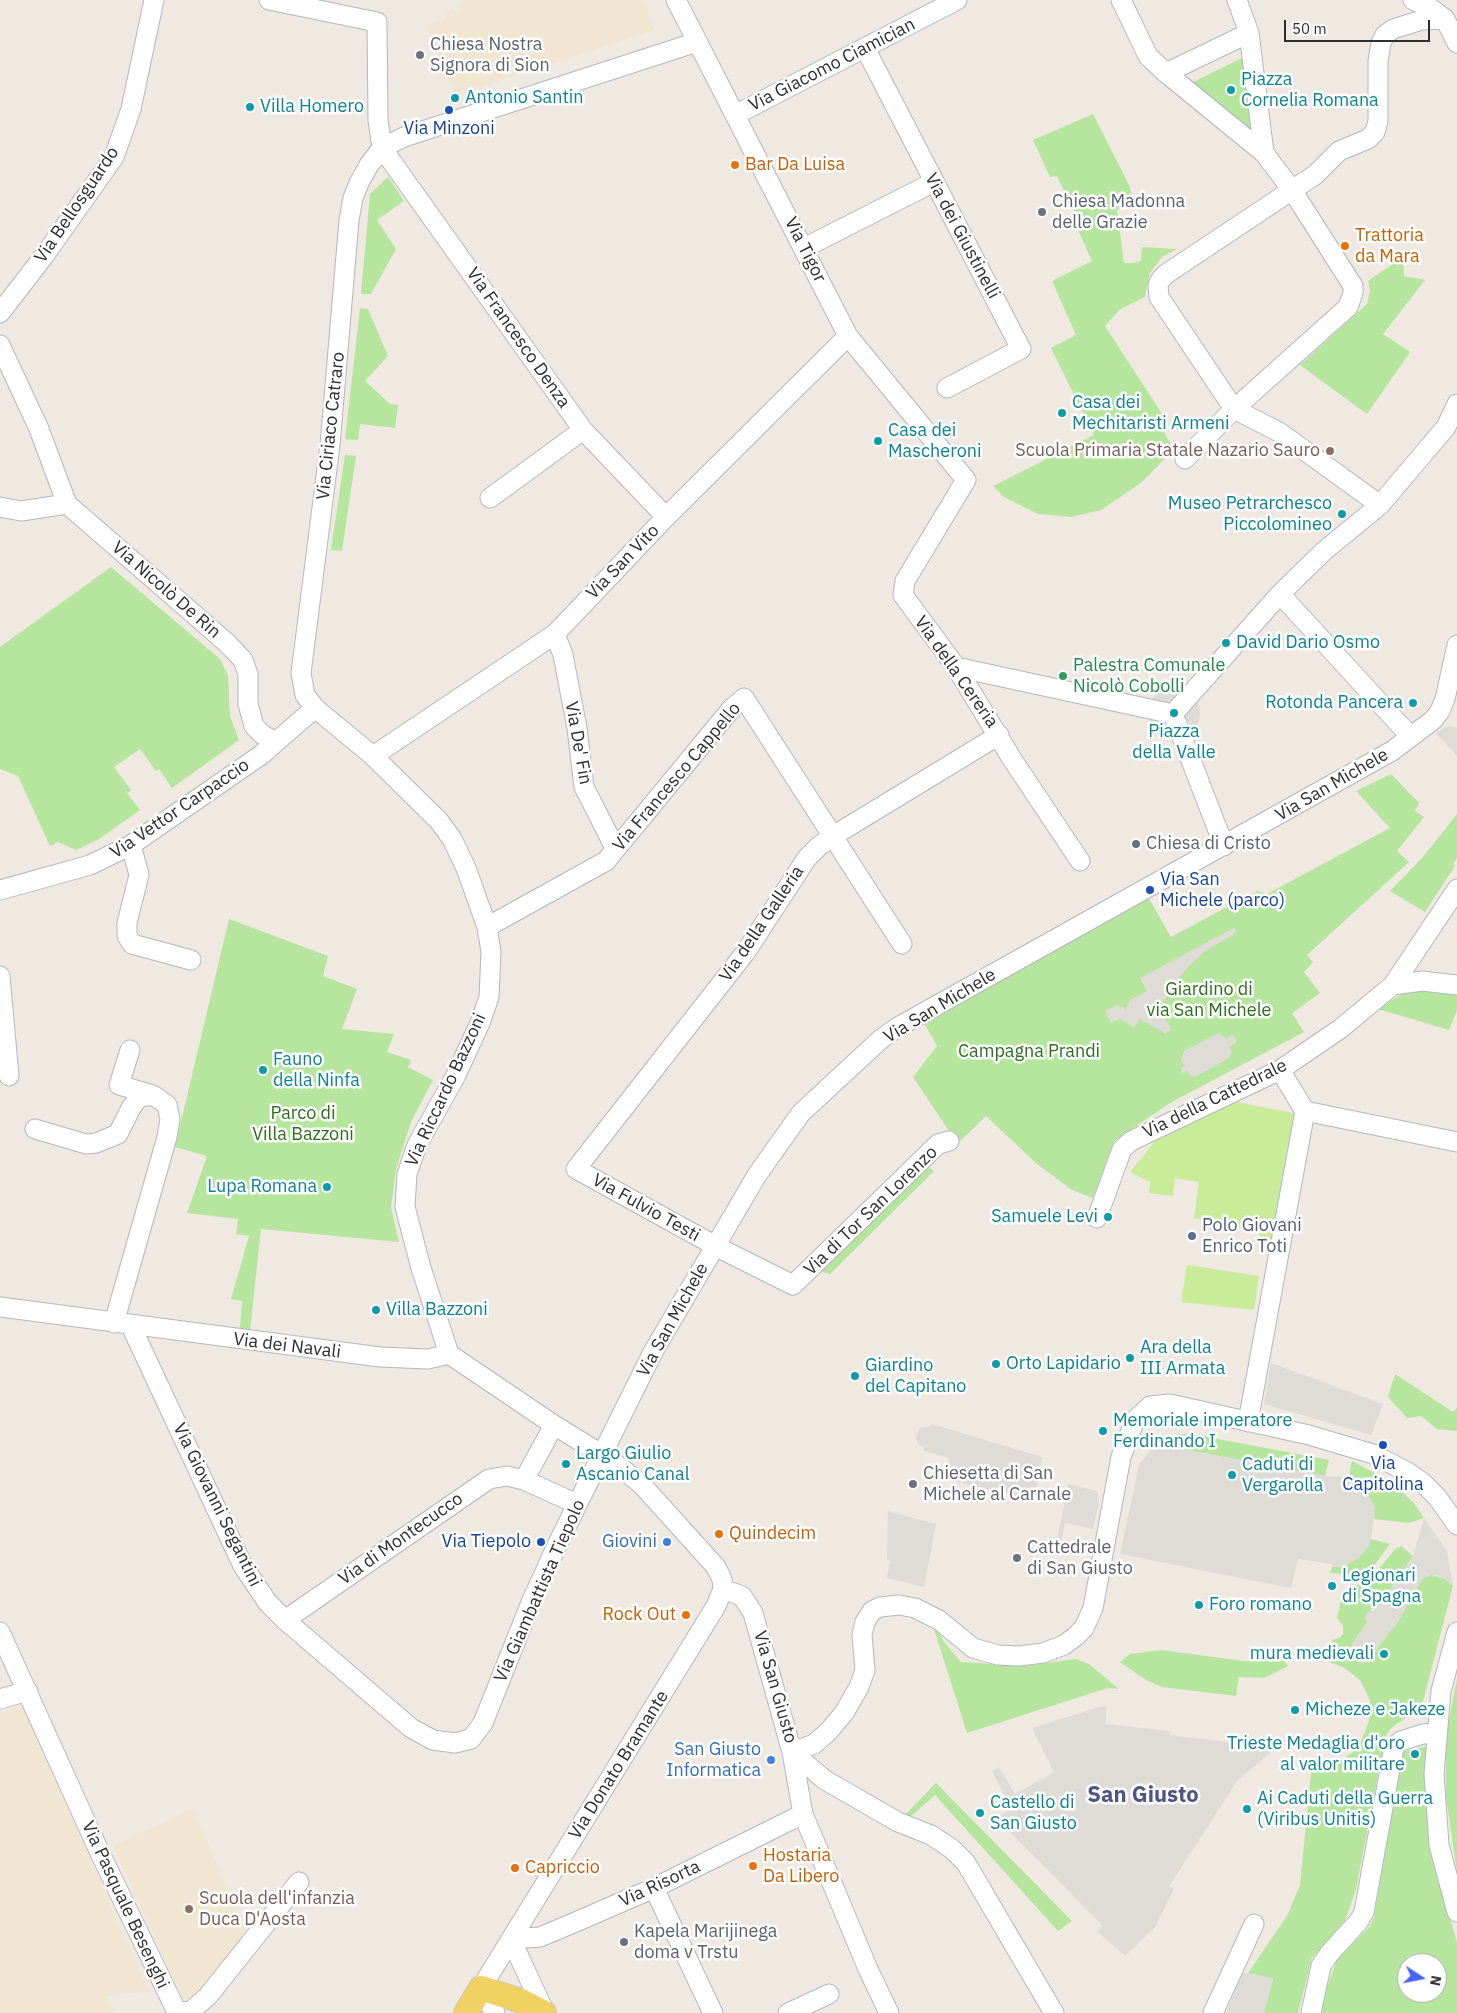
<!DOCTYPE html>
<meta charset="utf-8">
<style>
body{margin:0}
#map{position:relative;width:1457px;height:2013px;overflow:hidden;background:#efe9e1;font-family:"IBM Plex Sans",sans-serif}
canvas{display:block}
.north{position:absolute;left:1397px;top:1953px;width:50px;height:50px;box-sizing:border-box;background:#fff;border:1px solid #ababab;border-radius:50%;rotate:101deg;font-size:14px;font-weight:700;line-height:20px;text-align:center;color:#2e2e2e}
.north::after{content:'';display:block;margin:auto;width:18px;height:22px;background:#4264fb;clip-path:polygon(50% 0,100% 100%,50% 72%,0 100%)}
.scale{position:absolute;left:1284px;top:20px;width:146px;height:22px;box-sizing:border-box;border:2px solid #2e2e2e;border-top:0;padding-left:6px;font-size:15px;line-height:18px;white-space:nowrap;color:#2e2e2e;-webkit-text-stroke:4px #fff;paint-order:stroke}
</style>
<div id="map">
<canvas width="1457" height="2013"></canvas>
<div class="north">N</div>
<div class="scale">50 m</div>
</div>
<script>
const context = document.querySelector('canvas').getContext('2d');
context.lineJoin = 'round';
function fill(path, color) {
  context.fillStyle = color;
  context.fill(path, 'evenodd');
}
function shape(rows) {
  const path = new Path2D();
  for (const r of rows) {
    if (r.length === 3) {
      path.moveTo(r[0] + r[2], r[1]);
      path.arc(r[0], r[1], r[2], 0, 2 * Math.PI);
      continue;
    }
    path.moveTo(r[0], r[1]);
    for (let i = 2; i < r.length; i += 2) path.lineTo(r[i], r[i + 1]);
  }
  return path;
}
function trace(path, color, width, dash) {
  context.strokeStyle = color;
  context.lineWidth = width;
  context.lineCap = dash ? 'butt' : 'round';
  context.setLineDash(dash || []);
  context.stroke(path);
}
function drawText(font, color, halo, rows, align = 'center') {
  context.font = font + ' "IBM Plex Sans",sans-serif';
  context.lineWidth = 5;
  context.setLineDash([]);
  context.textBaseline = 'middle';
  context.strokeStyle = halo;
  context.fillStyle = color;
  for (const [text, x, y, turn = 0] of rows) {
    context.save();
    context.translate(x, y);
    context.rotate((+turn || 0) * Math.PI / 180);
    context.textAlign = isNaN(turn) ? turn : align;
    if (halo) context.strokeText(text, 0, 0);
    context.fillText(text, 0, 0);
    context.restore();
  }
}
fill(shape([
 [463,0,644,0,654,30,455,95,426,25,445,19,450,8,458,12],
 [22,1707,149,1992,115,1994,105,1997,116,2013,0,2013,0,1713],
 [193,1809,248,1936,202,1990,184,2001,113,1846]
]), '#f0e6d1');
fill(shape([
 [1244,57,1255,137,1193,82],
 [1093,114,1129,185,1133,201,1117,210,1124,263,1134,263,1141,261,1142,247,1177,249,1162,257,1150,273,1145,297,1119,310,1105,326,1164,417,1157,421,1174,449,1142,482,1101,510,1071,517,1038,514,1004,497,993,486,1094,435,1051,348,1076,335,1052,281,1092,261,1073,219,1077,217,1057,176,1050,177,1033,140],
 [388,177,404,201,377,220,396,249,371,294,361,294,370,194],
 [1403,260,1404,276,1425,280,1383,334,1410,352,1367,414,1300,365,1367,304,1370,290,1368,281,1397,261],
 [360,308,368,309,388,356,365,381,390,404,398,405,395,428,360,424,358,440,345,439],
 [345,455,356,456,342,551,331,550],
 [111,567,220,659,228,676,230,716,239,740,172,788,159,769,156,771,140,749,114,767,131,790,127,793,140,810,99,839,76,850,58,842,50,846,18,776,0,769,0,647],
 [1391,774,1419,803,1415,811,1424,817,1397,851,1409,862,1307,955,1313,962,1304,972,1320,993,1292,1013,1304,1032,1170,1103,1114,1141,1093,1198,1072,1190,1037,1164,986,1116,959,1142,949,1131,913,1077,937,1046,924,1023,1148,897,1171,937,1257,891,1267,894,1390,828,1356,791],
 [1457,814,1457,858,1453,864,1455,866,1425,912,1390,891,1423,857],
 [229,919,328,956,323,976,357,989,342,1029,394,1034,387,1052,411,1060,408,1067,433,1080,411,1122,396,1169,391,1207,399,1242,261,1229,250,1331,240,1329,242,1301,231,1299,249,1236,236,1234,238,1219,187,1213,207,1156,175,1147],
 [1439,989,1457,993,1457,1010,1449,1030,1378,1009,1405,992],
 [924,1164,934,1171,830,1274,818,1271],
 [1395,1374,1453,1412,1457,1408,1457,1431,1437,1429,1421,1416,1407,1418,1388,1397],
 [1180,1434,1192,1434,1329,1460,1325,1476,1155,1444,1166,1437],
 [1352,1461,1391,1482,1414,1503,1424,1518,1409,1523,1374,1519,1374,1506,1361,1485,1349,1477],
 [1371,1539,1390,1544,1371,1570,1355,1575,1330,1573,1332,1567,1344,1566,1358,1558,1368,1547],
 [1401,1546,1413,1556,1377,1609,1371,1609,1367,1622,1349,1649,1362,1663,1376,1651,1379,1645,1396,1625,1422,1579,1431,1575,1446,1579,1453,1586,1423,1701,1419,1708,1390,1729,1385,1738,1356,1889,1345,1921,1312,1958,1298,2013,1264,2013,1273,1979,1248,1973,1287,1916,1300,1885,1311,1773,1325,1770,1352,1753,1361,1741,1369,1721,1370,1700,1360,1680,1343,1667,1329,1662,1332,1640,1339,1638,1343,1634,1343,1625,1337,1618,1342,1596,1345,1598,1352,1587,1369,1581,1395,1549],
 [933,1626,939,1632,944,1642,961,1662,1025,1666,1076,1659,1089,1664,1119,1689,1108,1688,967,1733],
 [1161,1650,1243,1661,1284,1661,1288,1666,1264,1678,1239,1677,1236,1696,1162,1687,1146,1680,1120,1662,1130,1654],
 [1457,1679,1457,1872,1446,1797,1446,1735],
 [1427,1746,1428,1824,1435,1869,1457,1942,1457,2013,1322,2013,1325,1992,1337,1960,1370,1926,1374,1918,1402,1752],
 [1407,1963,1437,1963,1437,1993,1407,1993],
 [936,1783,1072,1921,1058,1931,935,1795,910,1817,905,1815]
]), '#b6e59e');
fill(shape([
 [1237,1102,1297,1114,1272,1242,1259,1239,1260,1231,1194,1218,1199,1182,1175,1178,1173,1196,1149,1193,1150,1182,1130,1172,1155,1141,1169,1132],
 [1187,1265,1259,1276,1254,1310,1181,1302]
]), '#c9ec9a');
fill(shape([
 [1174,713,26],
 [1448,726,1457,728,1457,756,1436,733],
 [1234,928,1237,932,1204,952,1187,968,1174,984,1159,1010,1172,1030,1165,1033,1140,1019,1134,1027,1120,1019,1111,1023,1105,1011,1117,1005,1126,1009,1130,1000,1147,991,1140,978],
 [1219,1033,1226,1039,1233,1035,1237,1042,1229,1047,1232,1052,1229,1058,1195,1077,1190,1075,1187,1071,1183,1073,1180,1068,1184,1066,1181,1060,1184,1051],
 [1271,1363,1383,1404,1371,1435,1264,1404],
 [932,1424,1042,1457,1035,1500,943,1479,949,1458,924,1451,924,1447,919,1445,916,1439,918,1430,922,1427,930,1427],
 [1155,1444,1325,1476,1349,1477,1361,1485,1375,1506,1371,1539,1368,1547,1358,1558,1344,1566,1332,1567,1332,1564,1298,1559,1291,1588,1120,1554,1139,1465],
 [1068,1484,1097,1491,1099,1502,1093,1529,1065,1523,1060,1548,1056,1547],
 [888,1511,936,1524,924,1587,887,1578,890,1561,887,1560],
 [1424,1518,1447,1551,1453,1586,1439,1575,1431,1575,1422,1579,1396,1625,1379,1645,1376,1651,1362,1664,1349,1650,1367,1622,1365,1618,1367,1612,1377,1609,1413,1556],
 [1106,1705,1106,1724,1170,1731,1170,1735,1276,1748,1238,1780,1169,1886,1174,1889,1155,1927,1125,1956,1097,1931,1103,1926,993,1815,996,1812,1001,1816,1012,1806,1009,1799,1007,1800,992,1771,999,1767,1015,1794,1054,1772,1032,1728],
 [1248,1973,1273,1978,1264,2013,1226,2013,1242,1974]
]), '#dfdcd8');
const minor = shape([
 [269,0,377,22,378,120,382,148,404,137,697,42],
 [676,0,848,336,966,480,905,581,903,595,956,667,1012,759,1080,861],
 [1121,0,1148,56,1166,73],
 [1237,0,1249,33],
 [1413,0,1429,7,1445,19,1457,43],
 [865,48,1021,349,947,388],
 [735,115,957,0],
 [1264,153,1249,33,1166,73,1264,153,1292,190,1353,286,1353,293,1348,307,1234,409,1159,297,1158,285,1161,279,1166,274,1292,190,1315,175,1339,151,1368,139,1375,132,1378,121,1378,61,1381,43,1385,35,1393,29,1422,20,1445,19],
 [804,248,934,182],
 [0,313,44,256,114,157,131,109,154,0],
 [0,345,39,429,67,504],
 [1185,459,1234,409,1279,432,1380,505],
 [490,498,583,430],
 [0,507,21,511,67,504,227,643,243,660,248,674,248,704,254,726,263,735,276,742],
 [1280,594,1411,737],
 [555,634,563,655,577,728,584,787,615,848],
 [956,667,1173,714],
 [1173,714,1280,594,1324,551,1380,505,1446,427,1457,404],
 [1173,714,1224,846],
 [373,756,555,634,666,517,848,336],
 [131,845,139,875,127,923,127,936,132,944,191,960],
 [0,890,90,865,131,845,261,755,315,708],
 [487,927,606,861,732,708,744,698,902,944],
 [0,976,9,1076],
 [1393,985,1422,981,1457,985],
 [130,1050,119,1085,153,1095],
 [1280,1070,1305,1111],
 [1305,1111,1457,1142],
 [35,1129,86,1144,96,1143,118,1134,131,1108,139,1097,153,1095,167,1105,170,1119,167,1137,114,1323],
 [949,1141,938,1144,793,1285,723,1250,576,1169,745,953,807,858,819,846,833,836,999,735],
 [1097,1218,1122,1149,1131,1141,1280,1070,1340,1029,1393,985,1457,889],
 [0,1307,380,1357,428,1359,449,1354],
 [131,1326,243,1566,268,1603,285,1620,411,1728,433,1740,455,1743,471,1739,483,1723,532,1600,559,1541,653,1352,757,1175,801,1113,881,1039,898,1027,1392,751,1433,720,1440,711,1445,699,1457,645],
 [449,1354,421,1268,405,1207,407,1174,417,1145,455,1077,480,1023,489,997,491,952,487,927,466,868,452,839,439,821,373,756,315,708,305,695,301,673,330,445,349,220,353,198,359,183,369,165,382,148,583,430,666,517],
 [449,1354,554,1425],
 [1248,1422,1305,1111],
 [723,1589,742,1596,753,1613,792,1752,803,1814,868,1969,889,2013],
 [285,1620,489,1479,507,1476,524,1480],
 [0,1632,99,1851,176,2010,184,2012,191,2011,208,1996,299,1882],
 [1457,1632,1441,1691,1434,1774,1439,1845,1457,1912],
 [0,1699,28,1691],
 [792,1752,814,1744,828,1732,844,1713,859,1687,865,1670,862,1635,865,1622,872,1611,880,1607,899,1605,915,1608,939,1620,973,1648,998,1655,1019,1656,1043,1653,1064,1645,1076,1636,1084,1628,1093,1608,1121,1457,1135,1420,1150,1406,1170,1404,1309,1435,1373,1454,1409,1473,1423,1483,1437,1497,1457,1525],
 [792,1752,825,1780,898,1822,931,1835,952,1849,966,1863,1054,2013],
 [654,1888,713,2013],
 [511,1939,540,1937,571,1924,654,1888,803,1814],
 [511,1939,544,2011,540,2013],
 [495,2013,481,1988,716,1606,723,1589,722,1579,716,1567,642,1485,614,1462,554,1425,524,1480,577,1504],
 [788,2013,829,1994],
 [1213,2013,1254,1924],
 [1311,2013,1321,1966,1329,1954,1359,1921,1364,1912,1394,1747,1401,1741,1423,1734,1436,1733]
]);
const major = shape([
 [466,2013,481,1988,521,2001,544,2013]
]);
trace(minor, '#b4b7c1', 21);
trace(major, '#c9c9c9', 26);
trace(minor, '#fff', 19);
trace(major, '#f2d163', 24);
for (const [x, y, r, color] of [
 [420,55,5,"#6b7280"],
 [1231,90,5,"#0f9aa8"],
 [455,98,5,"#0f9aa8"],
 [250,107,5,"#0f9aa8"],
 [449,110,5,"#1a4fb4"],
 [735,165,5,"#e8710a"],
 [1042,212,5,"#6b7280"],
 [1345,246,5,"#e8710a"],
 [1062,413,5,"#0f9aa8"],
 [878,441,5,"#0f9aa8"],
 [1330,451,5,"#8d6e63"],
 [1342,514,5,"#0f9aa8"],
 [1226,643,5,"#0f9aa8"],
 [1063,676,5,"#2e9e5b"],
 [1413,703,5,"#0f9aa8"],
 [1174,713,5,"#0f9aa8"],
 [1136,844,5,"#6b7280"],
 [1150,890,5,"#1a4fb4"],
 [263,1070,5,"#0f9aa8"],
 [327,1187,5,"#0f9aa8"],
 [1108,1217,5,"#0f9aa8"],
 [1192,1236,5,"#5c6f8a"],
 [376,1310,5,"#0f9aa8"],
 [1130,1358,5,"#0f9aa8"],
 [996,1364,5,"#0f9aa8"],
 [855,1376,5,"#0f9aa8"],
 [1103,1431,5,"#0f9aa8"],
 [1383,1445,5,"#1a4fb4"],
 [566,1464,5,"#0f9aa8"],
 [1232,1475,5,"#0f9aa8"],
 [913,1484,5,"#6b7280"],
 [719,1534,5,"#e8710a"],
 [541,1542,5,"#1a4fb4"],
 [667,1542,5,"#3f7fe0"],
 [1017,1558,5,"#6b7280"],
 [1332,1586,5,"#0f9aa8"],
 [1199,1605,5,"#0f9aa8"],
 [686,1615,5,"#e8710a"],
 [1384,1654,5,"#0f9aa8"],
 [1295,1710,5,"#0f9aa8"],
 [1415,1754,5,"#0f9aa8"],
 [771,1760,5,"#3f7fe0"],
 [1247,1809,5,"#0f9aa8"],
 [980,1813,5,"#0f9aa8"],
 [753,1866,5,"#e8710a"],
 [515,1868,5,"#e8710a"],
 [189,1909,5,"#8d6e63"],
 [624,1942,5,"#6b7280"]
]) {
  const dot = new Path2D();
  dot.arc(x, y, r, 0, 2 * Math.PI);
  context.fillStyle = color;
  context.fill(dot);
  trace(dot, '#fff', 2);
}
drawText('18px', '#5b616d', '#fff', [
 ["Chiesa Nostra",430,45],
 ["Signora di Sion",430,66],
 ["Chiesa Madonna",1052,202],
 ["delle Grazie",1052,223],
 ["Chiesa di Cristo",1146,844],
 ["Chiesetta di San",923,1474],
 ["Michele al Carnale",923,1495],
 ["Cattedrale",1027,1548],
 ["di San Giusto",1027,1569],
 ["Kapela Marijinega",634,1932],
 ["doma v Trstu",634,1953]
], 'left');
drawText('18px', '#2e2e2e', '#fff', [
 ["Via Giacomo Ciamician",832,65,-27],
 ["Via Bellosguardo",77,205,-56],
 ["Via dei Giustinelli",962,236,62],
 ["Via Tigor",805,250,63],
 ["Via Francesco Denza",518,338,55],
 ["Via Ciriaco Catraro",331,426,-84],
 ["Via San Vito",623,562,-46],
 ["Via Nicolò De Rin",166,590,41],
 ["Via della Cereria",956,672,55],
 ["Via De' Fin",578,743,80],
 ["Via Francesco Cappello",677,777,-50],
 ["Via San Michele",1332,785,-30],
 ["Via Vettor Carpaccio",180,809,-34],
 ["Via della Galleria",762,924,-56],
 ["Via San Michele",940,1006,-31],
 ["Via Riccardo Bazzoni",446,1090,-65],
 ["Via della Cattedrale",1215,1099,-26],
 ["Via Fulvio Testi",646,1208,29],
 ["Via di Tor San Lorenzo",871,1211,-44],
 ["Via San Michele",673,1320,-61],
 ["Via dei Navali",287,1346,7],
 ["Via Giovanni Segantini",217,1505,64],
 ["Via di Montecucco",401,1539,-35],
 ["Via Giambattista Tiepolo",540,1591,-66],
 ["Via San Giusto",775,1687,74],
 ["Via Donato Bramante",619,1765,-58],
 ["Via Risorta",660,1884,-25],
 ["Via Pasquale Besenghi",125,1905,65]
]);
drawText('18px', '#0d838f', '#fff', [
 ["Piazza",1241,80],
 ["Cornelia Romana",1241,101],
 ["Antonio Santin",465,98],
 ["Villa Homero",260,107],
 ["Casa dei",1072,403],
 ["Mechitaristi Armeni",1072,424],
 ["Casa dei",888,431],
 ["Mascheroni",888,452],
 ["Museo Petrarchesco",1332,504,"right"],
 ["Piccolomineo",1332,525,"right"],
 ["David Dario Osmo",1236,643],
 ["Rotonda Pancera",1403,703,"right"],
 ["Piazza",1174,732,"center"],
 ["della Valle",1174,753,"center"],
 ["Fauno",273,1060],
 ["della Ninfa",273,1081],
 ["Lupa Romana",317,1187,"right"],
 ["Samuele Levi",1098,1217,"right"],
 ["Villa Bazzoni",386,1310],
 ["Ara della",1140,1348],
 ["III Armata",1140,1369],
 ["Orto Lapidario",1006,1364],
 ["Giardino",865,1366],
 ["del Capitano",865,1387],
 ["Memoriale imperatore",1113,1421],
 ["Ferdinando I",1113,1442],
 ["Largo Giulio",576,1454],
 ["Ascanio Canal",576,1475],
 ["Caduti di",1242,1465],
 ["Vergarolla",1242,1486],
 ["Legionari",1342,1576],
 ["di Spagna",1342,1597],
 ["Foro romano",1209,1605],
 ["mura medievali",1374,1654,"right"],
 ["Micheze e Jakeze",1305,1710],
 ["Trieste Medaglia d'oro",1405,1744,"right"],
 ["al valor militare",1405,1765,"right"],
 ["Ai Caduti della Guerra",1257,1799],
 ["(Viribus Unitis)",1257,1820],
 ["Castello di",990,1803],
 ["San Giusto",990,1824]
], 'left');
drawText('18px', '#164399', '#fff', [
 ["Via Minzoni",449,129],
 ["Via San",1160,880,"left"],
 ["Michele (parco)",1160,901,"left"],
 ["Via",1383,1464],
 ["Capitolina",1383,1485],
 ["Via Tiepolo",531,1542,"right"]
]);
drawText('18px', '#c56008', '#fff', [
 ["Bar Da Luisa",745,165],
 ["Trattoria",1355,236],
 ["da Mara",1355,257],
 ["Quindecim",729,1534],
 ["Rock Out",676,1615,"right"],
 ["Hostaria",763,1856],
 ["Da Libero",763,1877],
 ["Capriccio",525,1868]
], 'left');
drawText('18px', '#785e54', '#fff', [
 ["Scuola Primaria Statale Nazario Sauro",1320,451],
 ["Scuola dell'infanzia",199,1899,"left"],
 ["Duca D'Aosta",199,1920,"left"]
], 'right');
drawText('18px', '#27864d', '#fff', [
 ["Palestra Comunale",1073,666],
 ["Nicolò Cobolli",1073,687]
], 'left');
drawText('18px', '#2c6e1b', '#fff', [
 ["Giardino di",1209,990],
 ["via San Michele",1209,1011],
 ["Campagna Prandi",1029,1052],
 ["Parco di",303,1114],
 ["Villa Bazzoni",303,1135]
]);
drawText('18px', '#4e5e75', '#fff', [
 ["Polo Giovani",1202,1226],
 ["Enrico Toti",1202,1247]
], 'left');
drawText('18px', '#366cbe', '#fff', [
 ["Giovini",657,1542],
 ["San Giusto",761,1750],
 ["Informatica",761,1771]
], 'right');
drawText('bold 22px', '#4d5680', '#fff', [
 ["San Giusto",1143,1796]
]);
</script>
